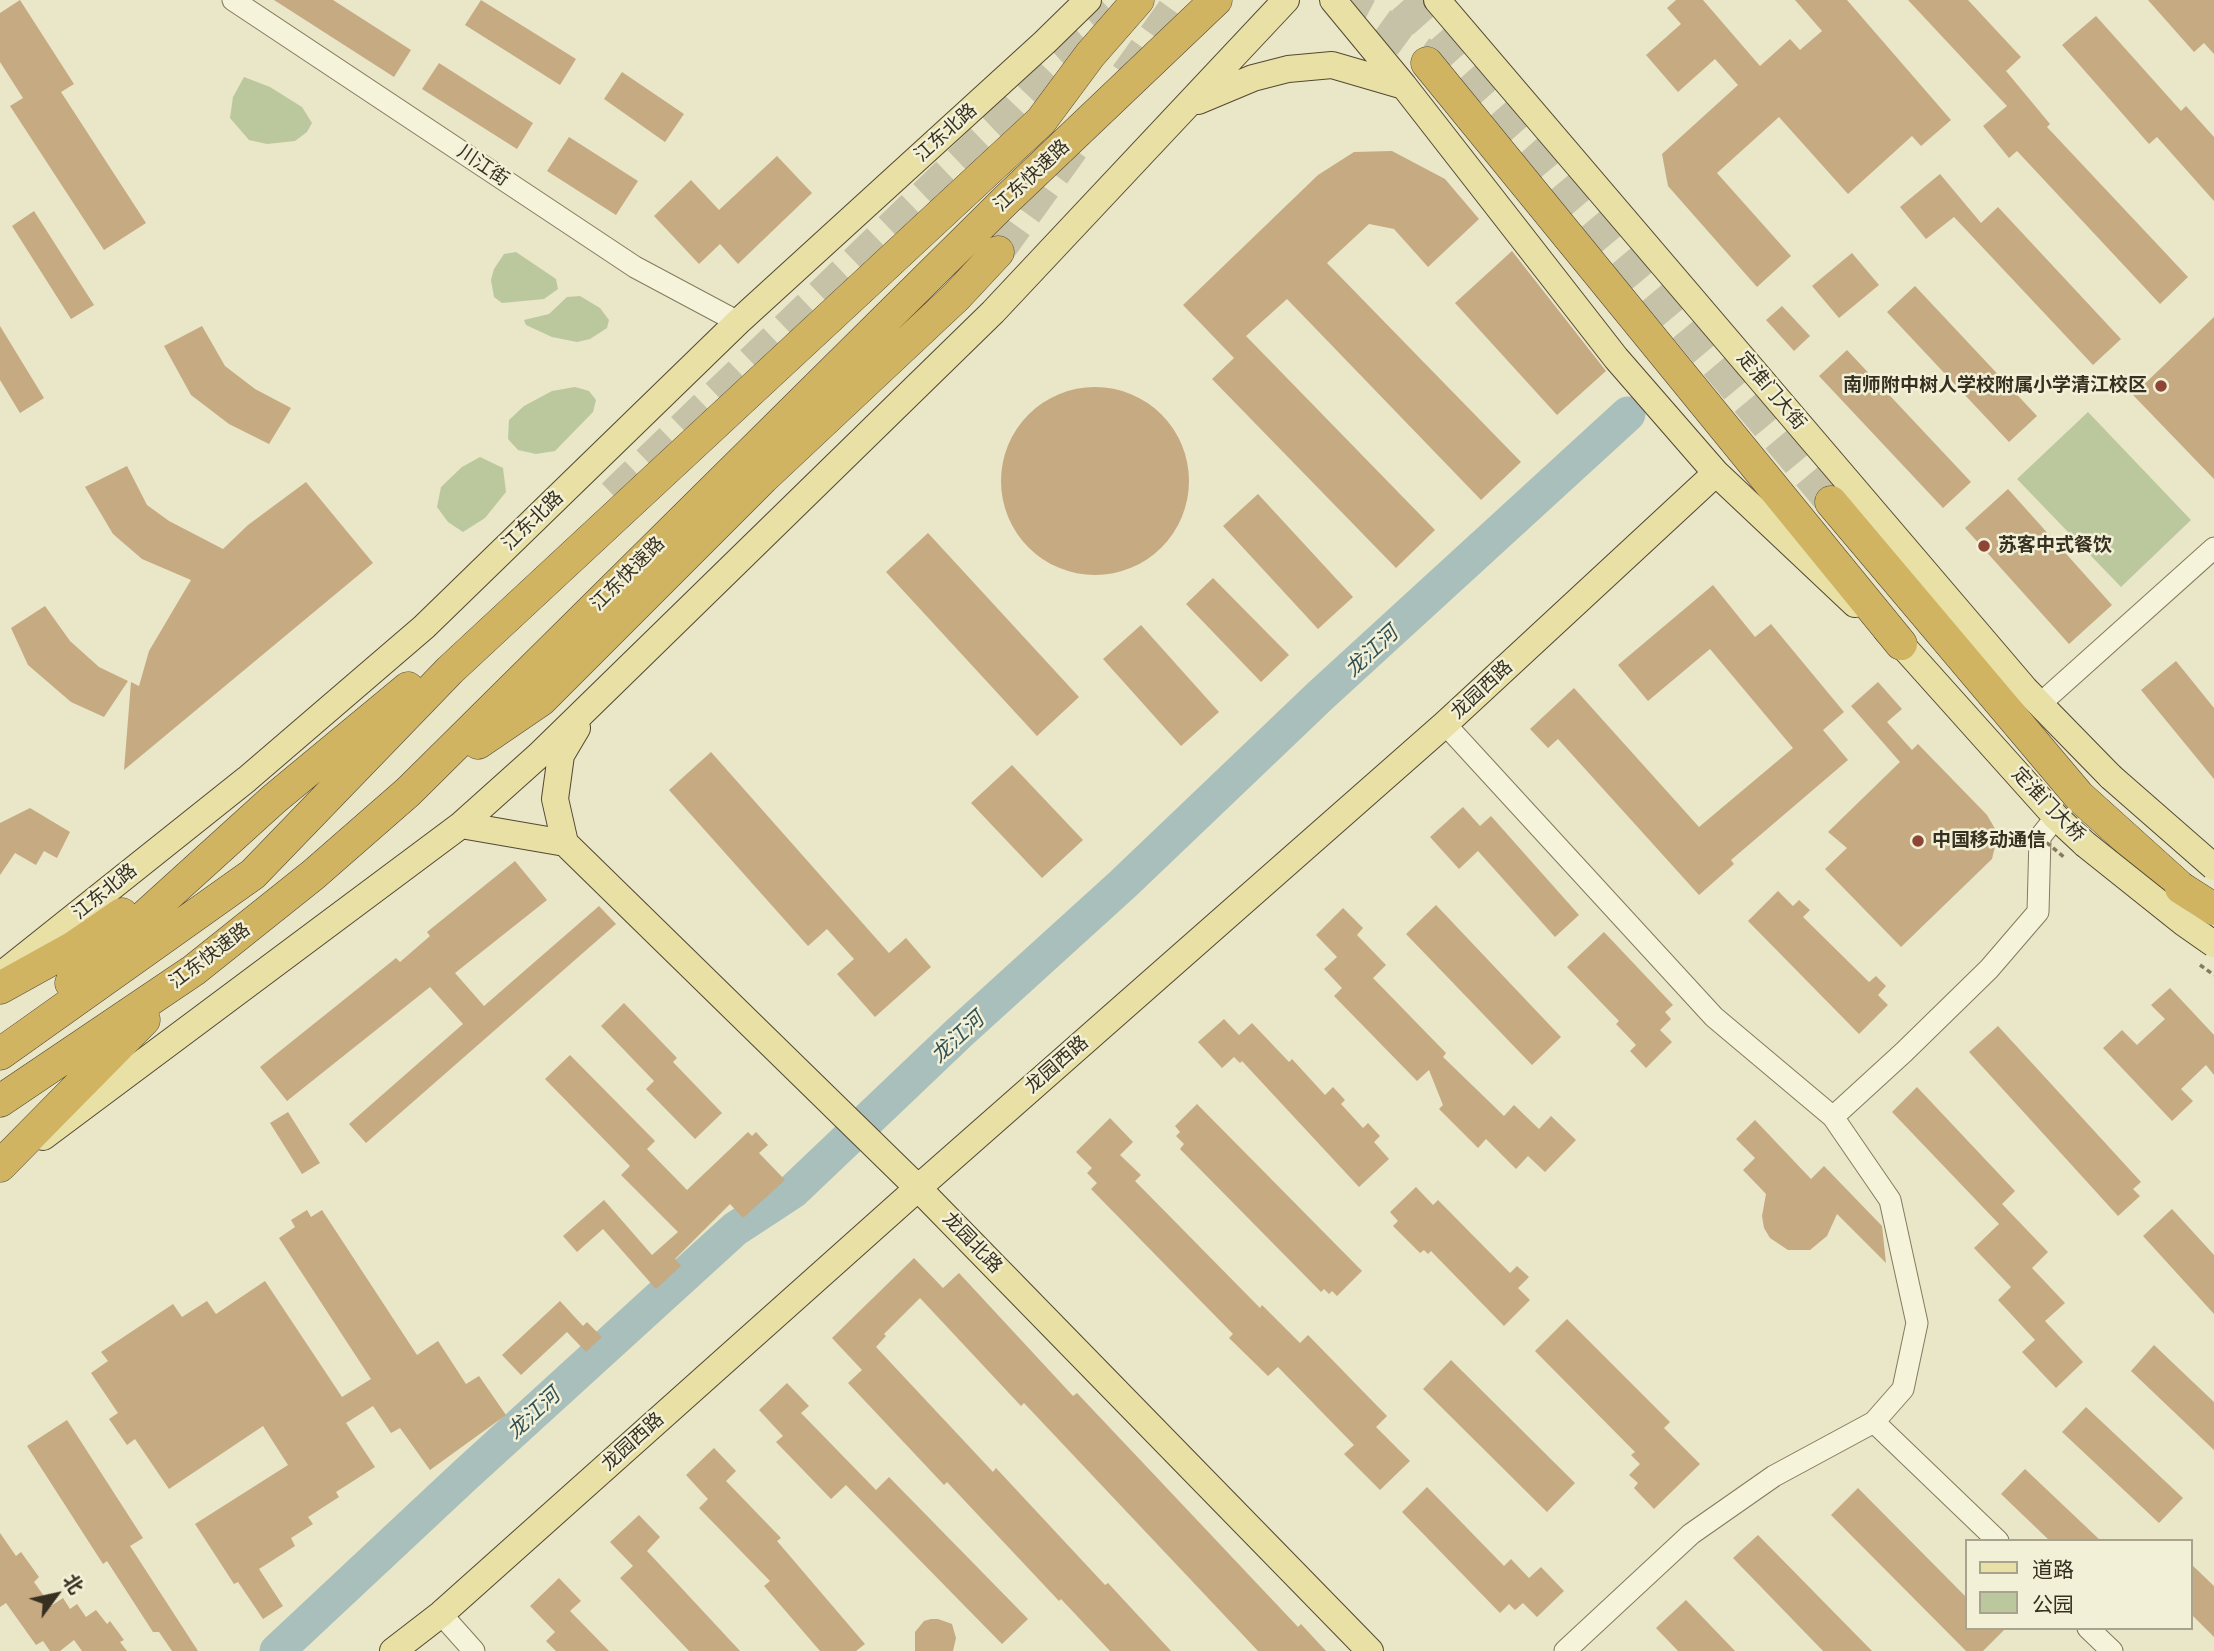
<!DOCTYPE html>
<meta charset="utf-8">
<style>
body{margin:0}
#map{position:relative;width:2214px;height:1651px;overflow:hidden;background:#eae6c8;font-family:"PT Serif","Noto Sans SC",serif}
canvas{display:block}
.legend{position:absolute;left:1965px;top:1539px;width:228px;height:91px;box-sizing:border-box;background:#f2f0d7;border:2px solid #a7a38e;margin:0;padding:9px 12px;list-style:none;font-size:21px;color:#373021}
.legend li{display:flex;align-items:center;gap:14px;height:35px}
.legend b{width:35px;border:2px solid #a7a38e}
.north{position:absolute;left:21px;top:1560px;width:70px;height:70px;-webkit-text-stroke:5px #f2f0d7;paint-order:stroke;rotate:57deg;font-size:19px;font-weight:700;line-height:28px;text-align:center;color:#373021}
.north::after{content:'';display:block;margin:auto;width:24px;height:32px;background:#373021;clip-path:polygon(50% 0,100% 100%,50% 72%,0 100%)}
</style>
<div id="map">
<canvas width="2214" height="1651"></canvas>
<ul class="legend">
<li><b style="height:9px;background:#e9e0a5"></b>道路</li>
<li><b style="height:19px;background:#bbc89d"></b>公园</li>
</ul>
<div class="north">北</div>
</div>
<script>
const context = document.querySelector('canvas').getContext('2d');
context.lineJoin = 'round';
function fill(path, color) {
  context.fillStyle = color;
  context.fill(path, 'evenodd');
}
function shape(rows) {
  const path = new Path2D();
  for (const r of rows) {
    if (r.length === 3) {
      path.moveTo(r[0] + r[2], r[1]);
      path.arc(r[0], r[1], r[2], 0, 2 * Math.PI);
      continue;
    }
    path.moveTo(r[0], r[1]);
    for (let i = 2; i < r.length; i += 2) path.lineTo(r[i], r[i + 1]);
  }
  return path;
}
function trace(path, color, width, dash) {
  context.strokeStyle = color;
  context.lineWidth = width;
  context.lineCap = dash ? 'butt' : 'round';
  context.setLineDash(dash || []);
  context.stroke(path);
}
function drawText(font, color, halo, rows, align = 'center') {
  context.font = font + ' "PT Serif","Noto Sans SC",serif';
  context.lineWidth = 5;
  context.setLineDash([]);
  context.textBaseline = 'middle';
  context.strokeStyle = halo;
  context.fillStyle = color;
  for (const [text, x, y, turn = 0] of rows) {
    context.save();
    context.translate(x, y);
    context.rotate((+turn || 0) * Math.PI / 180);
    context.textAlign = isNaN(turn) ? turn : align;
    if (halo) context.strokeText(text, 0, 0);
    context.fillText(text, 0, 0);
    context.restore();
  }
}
fill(shape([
 [244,77,270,87,302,107,312,123,307,132,295,141,267,144,249,140,230,118,233,97],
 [516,252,556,279,558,289,544,299,502,303,494,297,491,280,494,269,504,254],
 [580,296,600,308,609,320,607,328,590,339,577,342,552,337,526,325,524,320,549,314,567,297],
 [575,387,589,391,596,400,593,412,555,451,536,454,518,450,508,439,509,420,524,406,552,391],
 [2088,412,2191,520,2121,587,2017,479],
 [480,457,503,468,506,492,485,518,463,532,448,522,437,507,441,487,462,467]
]), '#bbc89d');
trace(shape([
 [277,1651,463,1477,735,1229,793,1191,960,1032,1123,884,1321,695,1628,414]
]), '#a9bfbc', 35);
fill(shape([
 [20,0,74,84,61,92,146,223,104,250,10,106,23,98,0,62,0,13],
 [274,0,333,0,411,50,394,77],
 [481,0,576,59,560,85,465,25],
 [1676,0,1703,0,1760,66,1790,39,1800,50,1822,31,1795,0,1847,0,1951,120,1921,146,1912,136,1848,194,1779,117,1717,173,1791,256,1757,287,1668,186,1662,154,1738,85,1715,59,1678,92,1646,55,1681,24,1667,8],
 [1908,0,1968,0,2021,57,2006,71,2050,124,2047,127,2188,277,2160,304,2017,151,2009,158,1983,126,2007,106],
 [2148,0,2214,0,2214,54,2204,43,2194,52],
 [2096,16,2181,111,2186,106,2214,137,2214,201,2157,137,2149,144,2062,45],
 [439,63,533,123,517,149,422,89],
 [622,72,684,114,665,142,604,99],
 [569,137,638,181,616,215,547,171],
 [1392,151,1445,179,1479,219,1428,267,1394,229,1369,224,1327,263,1521,462,1481,500,1287,299,1246,336,1435,530,1396,568,1212,379,1234,358,1183,305,1318,175,1354,152],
 [777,156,812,193,738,264,720,244,699,264,654,216,691,180,719,210],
 [1940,174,1981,223,1998,207,2121,339,2093,365,1954,217,1926,239,1900,207],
 [34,211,94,305,71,319,12,226],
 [1512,251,1606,371,1557,415,1455,303],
 [1852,253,1879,285,1839,318,1812,286],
 [1915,286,2037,416,2009,442,1887,312],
 [1782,306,1810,336,1794,351,1766,320],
 [2214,317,2214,479,2133,395],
 [0,326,44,398,20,413,0,380],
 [202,326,225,366,255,389,291,408,269,444,229,424,191,395,164,346],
 [1847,350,1971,482,1943,508,1819,376],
 [1095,481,94],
 [127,466,147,505,169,521,223,549,248,525,306,482,373,563,124,770,131,682,139,686,149,651,191,580,142,559,113,534,85,487],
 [2008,489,2112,605,2069,644,1965,528],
 [1258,494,1353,597,1318,629,1223,526],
 [928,533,1079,697,1037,736,886,572],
 [1213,578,1289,655,1261,682,1186,604],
 [1713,585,1755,637,1771,624,1844,712,1823,730,1848,760,1731,860,1734,864,1699,895,1558,739,1548,748,1530,729,1574,688,1699,827,1793,748,1710,649,1648,701,1618,665],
 [45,606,70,641,99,667,128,681,104,717,71,702,28,665,11,628],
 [1141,625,1219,712,1181,746,1103,659],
 [2176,661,2214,708,2214,779,2141,690],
 [1878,682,1902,709,1887,722,1912,750,1918,744,1987,815,1998,834,1992,859,1901,947,1825,869,1847,848,1828,832,1900,762,1851,706],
 [711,752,889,953,906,938,931,967,875,1017,837,974,854,959,827,929,808,946,669,790],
 [1012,765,1083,840,1042,878,971,803],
 [1463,807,1480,826,1491,816,1579,915,1555,937,1478,851,1459,869,1430,837],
 [30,808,70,832,57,858,44,851,36,865,15,853,0,875,0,823],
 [515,861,547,900,455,973,484,1006,599,906,616,924,366,1143,349,1124,463,1024,430,987,287,1101,260,1067,396,958,400,962,430,936,427,932],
 [1778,891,1793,906,1799,900,1810,910,1803,917,1869,982,1876,976,1886,986,1878,995,1888,1005,1859,1034,1748,921],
 [1436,905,1561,1037,1532,1065,1406,934],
 [1343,908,1363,928,1357,935,1386,965,1373,978,1446,1053,1443,1057,1504,1116,1514,1105,1539,1129,1551,1116,1576,1140,1545,1172,1528,1156,1516,1169,1486,1139,1478,1148,1439,1109,1443,1105,1429,1070,1417,1081,1334,996,1342,988,1324,969,1337,957,1316,935],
 [1604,932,1673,1005,1665,1012,1671,1019,1660,1030,1672,1042,1646,1068,1630,1051,1636,1045,1616,1024,1619,1021,1567,967],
 [2170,988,2214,1035,2214,1075,2206,1065,2181,1089,2193,1101,2172,1121,2103,1048,2122,1030,2137,1045,2165,1019,2151,1005],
 [624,1003,677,1058,673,1062,722,1113,695,1139,646,1089,654,1081,601,1026],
 [1224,1019,1239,1035,1252,1023,1289,1062,1292,1059,1325,1095,1333,1087,1345,1100,1341,1104,1363,1128,1368,1123,1380,1136,1374,1142,1389,1159,1359,1187,1242,1061,1240,1063,1234,1057,1222,1068,1198,1042],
 [1998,1026,2141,1182,2133,1189,2140,1196,2118,1216,1969,1052],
 [570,1055,655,1141,647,1149,687,1190,748,1132,752,1136,756,1132,768,1145,759,1153,785,1180,743,1218,730,1204,675,1259,681,1266,656,1289,603,1229,577,1252,563,1236,604,1200,652,1255,678,1232,621,1175,630,1166,545,1079],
 [1917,1087,2015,1191,2002,1204,2048,1252,2032,1268,2065,1303,2045,1321,2083,1362,2056,1388,2022,1352,2035,1340,1998,1300,2011,1287,1974,1248,1999,1224,1892,1112],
 [1197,1104,1362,1271,1337,1296,1332,1291,1329,1294,1324,1289,1321,1292,1180,1149,1184,1144,1176,1136,1180,1132,1175,1126],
 [288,1112,320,1163,302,1174,270,1123],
 [1110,1118,1133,1142,1120,1155,1141,1175,1135,1181,1260,1308,1262,1305,1300,1343,1308,1335,1387,1416,1376,1427,1410,1461,1380,1490,1344,1454,1354,1445,1278,1367,1268,1376,1229,1338,1233,1334,1091,1189,1097,1183,1087,1173,1092,1168,1076,1152],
 [1755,1120,1811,1179,1824,1166,1882,1226,1886,1263,1837,1214,1827,1236,1810,1250,1788,1250,1770,1238,1764,1228,1762,1216,1766,1194,1743,1170,1755,1158,1736,1139],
 [1416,1187,1433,1205,1438,1200,1510,1273,1517,1266,1529,1277,1518,1288,1530,1300,1504,1326,1431,1251,1428,1254,1424,1250,1420,1253,1393,1226,1398,1221,1390,1212],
 [2172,1209,2214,1255,2214,1314,2143,1236],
 [307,1210,311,1217,322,1210,417,1355,438,1341,466,1384,479,1376,506,1415,430,1470,400,1428,391,1433,373,1406,346,1423,375,1467,336,1492,339,1497,308,1517,313,1524,291,1538,295,1546,259,1569,283,1606,263,1619,238,1582,234,1584,195,1524,288,1465,263,1426,169,1489,135,1439,127,1445,109,1419,118,1413,91,1373,108,1361,101,1352,173,1304,182,1317,207,1301,216,1314,265,1281,342,1397,371,1379,279,1238,295,1227,291,1220],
 [914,1258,943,1288,959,1273,1073,1396,1077,1393,1298,1627,1301,1624,1326,1651,1258,1651,1024,1403,1021,1406,920,1298,884,1334,886,1336,876,1347,993,1472,996,1468,1105,1585,1108,1583,1171,1651,1110,1651,1061,1599,1059,1601,947,1482,944,1485,848,1383,862,1370,832,1338],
 [560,1301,583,1326,587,1322,602,1337,586,1352,567,1332,521,1375,502,1355],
 [1567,1319,1670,1422,1664,1428,1700,1464,1654,1509,1634,1488,1638,1483,1629,1475,1640,1464,1631,1455,1635,1452,1535,1351],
 [2154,1345,2214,1402,2214,1450,2131,1371],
 [1451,1360,1575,1483,1547,1512,1423,1389],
 [787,1383,809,1406,801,1413,876,1490,889,1477,1028,1619,1002,1644,846,1485,831,1499,776,1442,783,1436,759,1410],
 [2086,1407,2183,1498,2159,1523,2062,1432],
 [67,1420,143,1538,130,1546,198,1651,172,1651,159,1632,153,1632,107,1561,103,1564,27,1446],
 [714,1448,736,1471,726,1481,781,1538,777,1541,865,1644,856,1651,820,1651,764,1586,770,1581,699,1508,708,1499,686,1475],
 [2025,1469,2101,1541,2050,1541,2001,1494],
 [1427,1487,1504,1566,1511,1559,1529,1578,1541,1567,1564,1591,1537,1617,1523,1603,1515,1610,1509,1604,1500,1613,1402,1512],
 [1858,1488,1967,1598,1967,1628,2006,1628,1983,1651,1966,1651,1831,1515],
 [639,1515,660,1537,647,1551,740,1651,689,1651,620,1578,633,1566,610,1542],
 [0,1533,16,1556,21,1552,39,1577,34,1582,51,1606,63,1598,70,1609,77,1604,86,1617,96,1610,107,1624,110,1621,124,1640,120,1642,127,1651,82,1651,74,1640,60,1651,50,1651,43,1641,36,1645,6,1603,0,1607],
 [1758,1535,1872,1651,1823,1651,1733,1558],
 [2191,1564,2214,1586,2214,1637,2191,1614],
 [559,1578,581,1601,570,1611,609,1651,556,1651,546,1641,555,1632,530,1606],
 [1686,1600,1735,1651,1678,1651,1656,1628],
 [931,1619,938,1619,952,1624,956,1638,953,1651,915,1651,915,1632,924,1621]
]), '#c5aa82');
trace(shape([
 [1339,0,1377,20,1451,74],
 [1404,0,1534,147,1831,502],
 [1126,75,1180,0],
 [998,252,1075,145],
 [613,495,1012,111,1060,61,1113,13]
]), '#c6c2a7', 32, [32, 16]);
const minor = shape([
 [233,0,635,267,738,322],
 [2040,704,2214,548],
 [1445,724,1714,1017,1833,1117,1890,1200,1917,1323,1903,1389,1874,1422,1774,1476,1691,1534,1565,1651],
 [1833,1117,1904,1052,1989,969,2038,912,2040,837,2056,817],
 [1874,1422,1998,1541],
 [441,1614,474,1651],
 [2088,1628,2112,1651]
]);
const major = shape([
 [1333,0,1404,86,1616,358,1716,473,1855,604],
 [1437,0,2025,689,2111,777],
 [1198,101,1253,78,1288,69,1332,65,1404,86],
 [1887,631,1901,644,2056,817,2085,844],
 [461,825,565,843],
 [565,843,918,1188,1370,1651],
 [565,843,555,799,561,755,577,728],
 [0,976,247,779,424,627,738,322,1045,42,1088,0],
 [43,1137,461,825,538,756,993,312,1286,0],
 [393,1651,441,1614,918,1188,1445,724,1716,473]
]);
const highway = shape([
 [1427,63,1901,644],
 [1831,502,2079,796,2181,888],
 [478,743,541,700,763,478,956,297,998,252],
 [71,983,274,799,408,688],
 [0,988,74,947,122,914],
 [0,1054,253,874,450,670,1041,121,1090,55,1138,0],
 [0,1101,194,970,313,875,408,792,1005,201,1216,0],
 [0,1166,144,1020]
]);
trace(minor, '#857a5f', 23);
trace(major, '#534833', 28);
trace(highway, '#534833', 33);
trace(minor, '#f6f3db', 21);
trace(major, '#e9e0a5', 26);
trace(highway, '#d0b462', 32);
const majorBridge = shape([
 [2111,777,2214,867],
 [2085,844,2184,923,2214,944]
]);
const highwayBridge = shape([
 [2181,888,2214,909]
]);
trace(majorBridge, '#534833', 28, []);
trace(highwayBridge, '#534833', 33, []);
trace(shape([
 [2040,837,2065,858],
 [2200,965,2214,975]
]), '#857a5f', 3.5, [5, 3.5]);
trace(majorBridge, '#e9e0a5', 26);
trace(highwayBridge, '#d0b462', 32);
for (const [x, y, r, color] of [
 [2161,386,7,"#8e4535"],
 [1984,546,7,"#8e4535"],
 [1918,841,7,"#8e4535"]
]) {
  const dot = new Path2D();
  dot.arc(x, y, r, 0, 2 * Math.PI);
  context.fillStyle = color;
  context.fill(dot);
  trace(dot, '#f2f0d7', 2.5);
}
drawText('19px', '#373021', '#f2f0d7', [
 ["江东北路",946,133,-42],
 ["川江街",483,166,34],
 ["江东快速路",1032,176,-43],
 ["定淮门大街",1771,391,50],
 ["江东北路",533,521,-44],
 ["江东快速路",628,574,-45],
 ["龙园西路",1482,690,-43],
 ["定淮门大桥",2048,805,46],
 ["江东北路",105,892,-39],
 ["江东快速路",210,956,-37],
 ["龙园西路",1057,1065,-41],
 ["龙园北路",972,1243,46],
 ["龙园西路",633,1442,-42]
]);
drawText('bold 19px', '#373021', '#f2f0d7', [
 ["南师附中树人学校附属小学清江校区",2147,386,"right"],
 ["苏客中式餐饮",1998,546],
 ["中国移动通信",1932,841]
], 'left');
drawText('italic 21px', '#325155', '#f2f0d7', [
 ["龙江河",1372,652,-43],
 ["龙江河",958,1038,-43],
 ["龙江河",534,1414,-43]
]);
</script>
